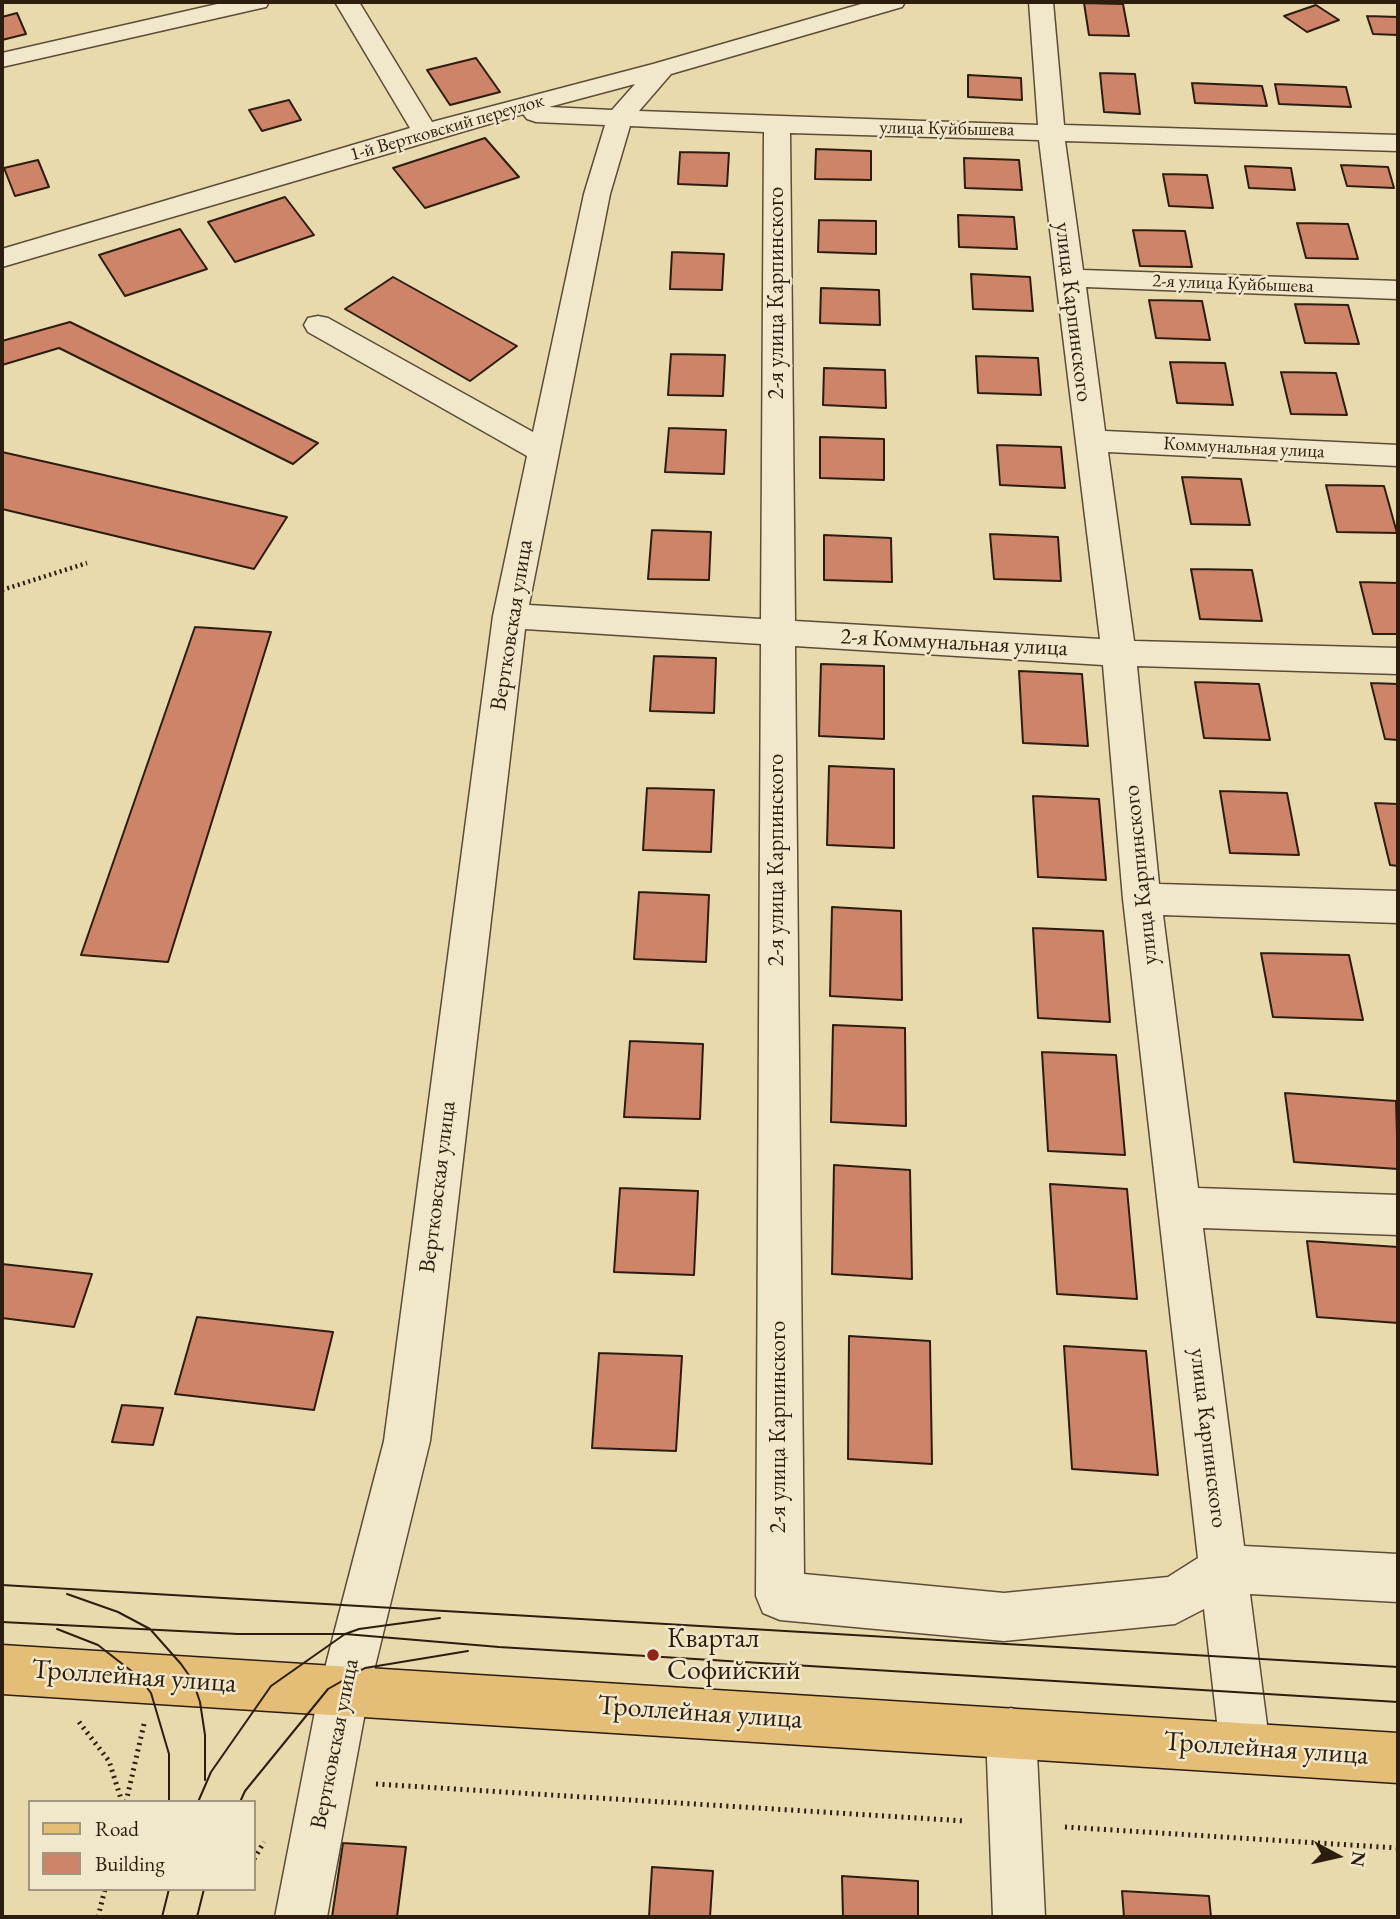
<!DOCTYPE html>
<meta charset="utf-8">
<style>
body{margin:0}
#map{position:relative;width:1400px;height:1919px;overflow:hidden;background:#e9daae;font-family:"EB Garamond",serif}
canvas{display:block}
.frame{position:absolute;inset:0;border:4px solid #2c1d0f;pointer-events:none}
.legend{position:absolute;left:28px;top:1800px;width:228px;height:91px;box-sizing:border-box;background:#f1e7ca;border:2px solid #a2967f;margin:0;padding:9px 12px;list-style:none;font-size:21px;color:#2c1d0f}
.legend li{display:flex;align-items:center;gap:14px;height:35px}
.legend b{width:35px;border:2px solid #a2967f}
.north{position:absolute;left:1302px;top:1821px;width:70px;height:70px;-webkit-text-stroke:5px #f1e7ca;paint-order:stroke;rotate:98deg;font-size:19px;font-weight:700;line-height:28px;text-align:center;color:#2c1d0f}
.north::after{content:'';display:block;margin:auto;width:24px;height:32px;background:#2c1d0f;clip-path:polygon(50% 0,100% 100%,50% 72%,0 100%)}
</style>
<div id="map">
<canvas width="1400" height="1919"></canvas>
<div class="frame"></div>
<ul class="legend">
<li><b style="height:9px;background:#e4bd77"></b>Road</li>
<li><b style="height:19px;background:#ce8469"></b>Building</li>
</ul>
<div class="north">N</div>
</div>
<script>
const context = document.querySelector('canvas').getContext('2d');
context.lineJoin = 'round';
function fill(path, color) {
  context.fillStyle = color;
  context.fill(path, 'evenodd');
}
function shape(rows) {
  const path = new Path2D();
  for (const r of rows) {
    path.moveTo(r[0], r[1]);
    for (let i = 2; i < r.length; i += 2) path.lineTo(r[i], r[i + 1]);
  }
  return path;
}
function trace(path, color, width, dash) {
  context.strokeStyle = color;
  context.lineWidth = width;
  context.lineCap = dash ? 'butt' : 'round';
  context.setLineDash(dash || []);
  context.stroke(path);
}
function drawText(font, color, halo, rows, align = 'center') {
  context.font = font + ' "EB Garamond",serif';
  context.lineWidth = 5;
  context.setLineDash([]);
  context.textBaseline = 'middle';
  context.strokeStyle = halo;
  context.fillStyle = color;
  for (const [text, x, y, turn = 0] of rows) {
    context.save();
    context.translate(x, y);
    context.rotate((+turn || 0) * Math.PI / 180);
    context.textAlign = isNaN(turn) ? turn : align;
    if (halo) context.strokeText(text, 0, 0);
    context.fillText(text, 0, 0);
    context.restore();
  }
}
const building = shape([
 [1084,3,1123,4,1129,36,1089,35,1084,3],
 [1316,5,1339,20,1307,32,1284,16,1316,5],
 [17,13,26,34,2,40,2,17,17,13],
 [1367,16,1398,17,1398,35,1373,34,1367,16],
 [476,58,500,92,450,105,427,70,476,58],
 [1100,73,1135,74,1140,114,1104,112,1100,73],
 [968,75,1021,78,1022,100,968,97,968,75],
 [1192,83,1262,86,1267,106,1195,103,1192,83],
 [1275,84,1346,87,1351,107,1279,104,1275,84],
 [289,100,301,120,262,131,249,110,289,100],
 [485,138,519,177,425,208,393,168,485,138],
 [816,149,871,151,871,180,815,179,816,149],
 [680,152,729,153,727,186,678,184,680,152],
 [964,158,1019,160,1022,190,965,188,964,158],
 [38,160,49,187,15,196,4,168,38,160],
 [1341,165,1388,167,1394,188,1347,186,1341,165],
 [1245,166,1291,168,1295,190,1249,188,1245,166],
 [1163,174,1207,175,1213,208,1169,206,1163,174],
 [285,197,314,235,235,262,208,222,285,197],
 [958,215,1014,217,1017,249,959,247,958,215],
 [819,220,876,221,876,254,818,252,819,220],
 [1297,223,1348,224,1358,259,1306,258,1297,223],
 [180,229,207,269,125,296,99,255,180,229],
 [1133,230,1185,231,1192,267,1140,266,1133,230],
 [672,252,724,254,722,290,670,289,672,252],
 [971,274,1030,277,1033,311,973,309,971,274],
 [393,277,517,346,470,381,345,309,393,277],
 [821,288,879,290,880,325,820,323,821,288],
 [1149,300,1202,301,1210,340,1156,338,1149,300],
 [1295,304,1348,305,1359,344,1305,343,1295,304],
 [70,322,318,443,293,464,59,348,2,365,2,341,70,322],
 [671,354,725,355,723,396,668,395,671,354],
 [976,356,1038,358,1041,395,978,393,976,356],
 [1170,362,1225,363,1233,405,1177,403,1170,362],
 [824,368,885,370,886,408,823,405,824,368],
 [1281,372,1336,373,1347,415,1291,414,1281,372],
 [669,428,726,430,724,474,665,472,669,428],
 [820,437,884,439,884,480,820,478,820,437],
 [997,445,1061,447,1065,488,1000,485,997,445],
 [2,452,95,473,287,517,254,569,2,509,2,452],
 [1182,477,1241,479,1250,525,1191,524,1182,477],
 [1326,485,1384,486,1397,533,1337,532,1326,485],
 [652,530,711,532,709,580,648,579,652,530],
 [990,534,1058,537,1061,581,994,579,990,534],
 [824,535,891,538,892,582,824,580,824,535],
 [1191,569,1252,570,1262,621,1200,619,1191,569],
 [1360,582,1398,583,1398,634,1373,634,1360,582],
 [195,627,271,632,168,962,81,955,195,627],
 [654,656,716,658,714,713,650,711,654,656],
 [821,664,884,666,884,739,819,736,821,664],
 [1019,671,1082,674,1088,746,1023,743,1019,671],
 [1195,682,1259,684,1270,740,1204,738,1195,682],
 [1371,683,1398,684,1398,740,1385,739,1371,683],
 [829,766,894,769,894,848,827,845,829,766],
 [647,788,714,790,711,852,643,850,647,788],
 [1220,791,1287,793,1299,855,1230,853,1220,791],
 [1033,796,1099,799,1106,880,1038,877,1033,796],
 [1375,803,1398,804,1398,866,1390,865,1375,803],
 [639,892,709,895,706,962,634,959,639,892],
 [832,907,901,911,902,1000,830,996,832,907],
 [1033,928,1103,931,1110,1022,1038,1018,1033,928],
 [1261,953,1349,955,1363,1020,1273,1017,1261,953],
 [833,1025,905,1028,906,1126,831,1122,833,1025],
 [630,1041,703,1044,700,1119,624,1117,630,1041],
 [1042,1052,1116,1055,1125,1155,1048,1151,1042,1052],
 [1285,1093,1396,1101,1398,1169,1294,1162,1285,1093],
 [834,1165,910,1170,912,1279,832,1274,834,1165],
 [1050,1184,1127,1189,1137,1299,1057,1294,1050,1184],
 [620,1188,698,1191,694,1275,614,1272,620,1188],
 [1307,1241,1398,1247,1398,1323,1317,1317,1307,1241],
 [2,1264,92,1274,74,1327,2,1318,2,1264],
 [197,1317,333,1332,314,1410,175,1394,197,1317],
 [849,1336,930,1341,932,1464,848,1459,849,1336],
 [1064,1346,1146,1351,1158,1475,1072,1469,1064,1346],
 [599,1353,682,1356,676,1451,592,1448,599,1353],
 [122,1405,163,1408,153,1445,112,1442,122,1405],
 [343,1843,406,1847,397,1917,332,1917,343,1843],
 [652,1867,713,1871,710,1917,649,1917,652,1867],
 [842,1876,918,1881,918,1917,843,1917,842,1876],
 [1122,1891,1209,1896,1211,1917,1124,1917,1122,1891]
]);
fill(building, '#ce8469');
trace(building, '#2c1d0f', 2);
const minor = shape([
 [226,2,269,2,266,7,257,9,2,67,2,53,226,2],
 [335,2,359,2,432,122,653,64,868,2,905,2,902,7,671,74,639,111,1038,125,1029,2,1053,2,1064,125,1398,135,1398,151,1065,141,1083,270,1398,281,1398,299,1086,287,1105,431,1398,445,1398,466,1108,452,1134,641,1398,648,1398,674,1137,666,1159,884,1398,891,1398,923,1163,915,1198,1188,1398,1195,1398,1235,1203,1228,1244,1546,1398,1554,1398,1602,1250,1594,1270,1748,1263,1766,1245,1773,1227,1766,1220,1748,1204,1609,1175,1624,1004,1641,780,1620,763,1613,756,1596,761,644,525,629,430,1441,369,1691,327,1917,275,1917,319,1691,384,1441,493,616,527,456,308,332,304,325,308,318,318,316,328,318,533,432,584,194,605,125,536,122,527,119,523,114,2,267,2,249,410,128,335,2],
 [635,84,612,110,549,107,635,84],
 [630,126,764,132,761,619,529,605,610,194,630,126],
 [790,133,1039,140,1100,639,795,621,790,133],
 [795,646,1103,665,1123,899,1198,1558,1168,1577,1004,1593,804,1574,795,646],
 [1011,1708,1029,1715,1036,1733,1045,1917,993,1917,986,1733,993,1715,1011,1708]
]);
const major = shape([
 [2,1645,1398,1733,1398,1783,2,1694,2,1645]
]);
trace(minor, '#5b4c37', 3);
trace(major, '#2c1d0f', 3);
trace(shape([
 [2,590,87,563]
]), '#2c1d0f', 4.5, [2, 3.5]);
trace(shape([
 [79,1722,109,1761,122,1802],
 [376,1784,965,1821],
 [126,1802,144,1724],
 [1065,1827,1398,1848],
 [254,1859,264,1842],
 [98,1917,105,1889]
]), '#2c1d0f', 5, [2, 4.5]);
fill(minor, '#f1e7ca');
fill(major, '#e4bd77');
trace(shape([
 [2,1585,1398,1667],
 [67,1594,118,1612,150,1629,181,1664,193,1681,200,1702,205,1735,205,1780],
 [2,1622,238,1634,345,1634,499,1647,1398,1702],
 [57,1629,98,1645,139,1677,151,1693,169,1754,169,1802],
 [198,1802,211,1772,271,1686,345,1634,359,1629,440,1618],
 [240,1802,245,1791,328,1689,365,1668,468,1651],
 [162,1917,169,1889],
 [197,1917,204,1889]
]), '#2c1d0f', 2);
for (const [x, y, r, color] of [
 [653,1655,7,"#8f2418"]
]) {
  const dot = new Path2D();
  dot.arc(x, y, r, 0, 2 * Math.PI);
  context.fillStyle = color;
  context.fill(dot);
  trace(dot, '#f1e7ca', 2.5);
}
drawText('19px', '#2c1d0f', '#f1e7ca', [
 ["1-й Вертковский переулок",447,128,-16],
 ["улица Куйбышева",947,129,1],
 ["2-я улица Куйбышева",1233,284,2],
 ["Коммунальная улица",1244,448,3]
]);
drawText('23px', '#2c1d0f', '#f1e7ca', [
 ["2-я улица Карпинского",777,293,-90],
 ["улица Карпинского",1073,312,83],
 ["Вертковская улица",512,625,-81],
 ["2-я Коммунальная улица",954,643,3],
 ["2-я улица Карпинского",777,860,-90],
 ["улица Карпинского",1141,875,-96],
 ["Вертковская улица",438,1187,-83],
 ["2-я улица Карпинского",779,1427,-90],
 ["улица Карпинского",1208,1438,83],
 ["Вертковская улица",335,1744,-79]
]);
drawText('28px', '#2c1d0f', '#f1e7ca', [
 ["Квартал",667,1639],
 ["Софийский",667,1671]
], 'left');
drawText('28px', '#2c1d0f', '#f1e7ca', [
 ["Троллейная улица",134,1677,4],
 ["Троллейная улица",700,1713,4],
 ["Троллейная улица",1266,1749,4]
]);
</script>
